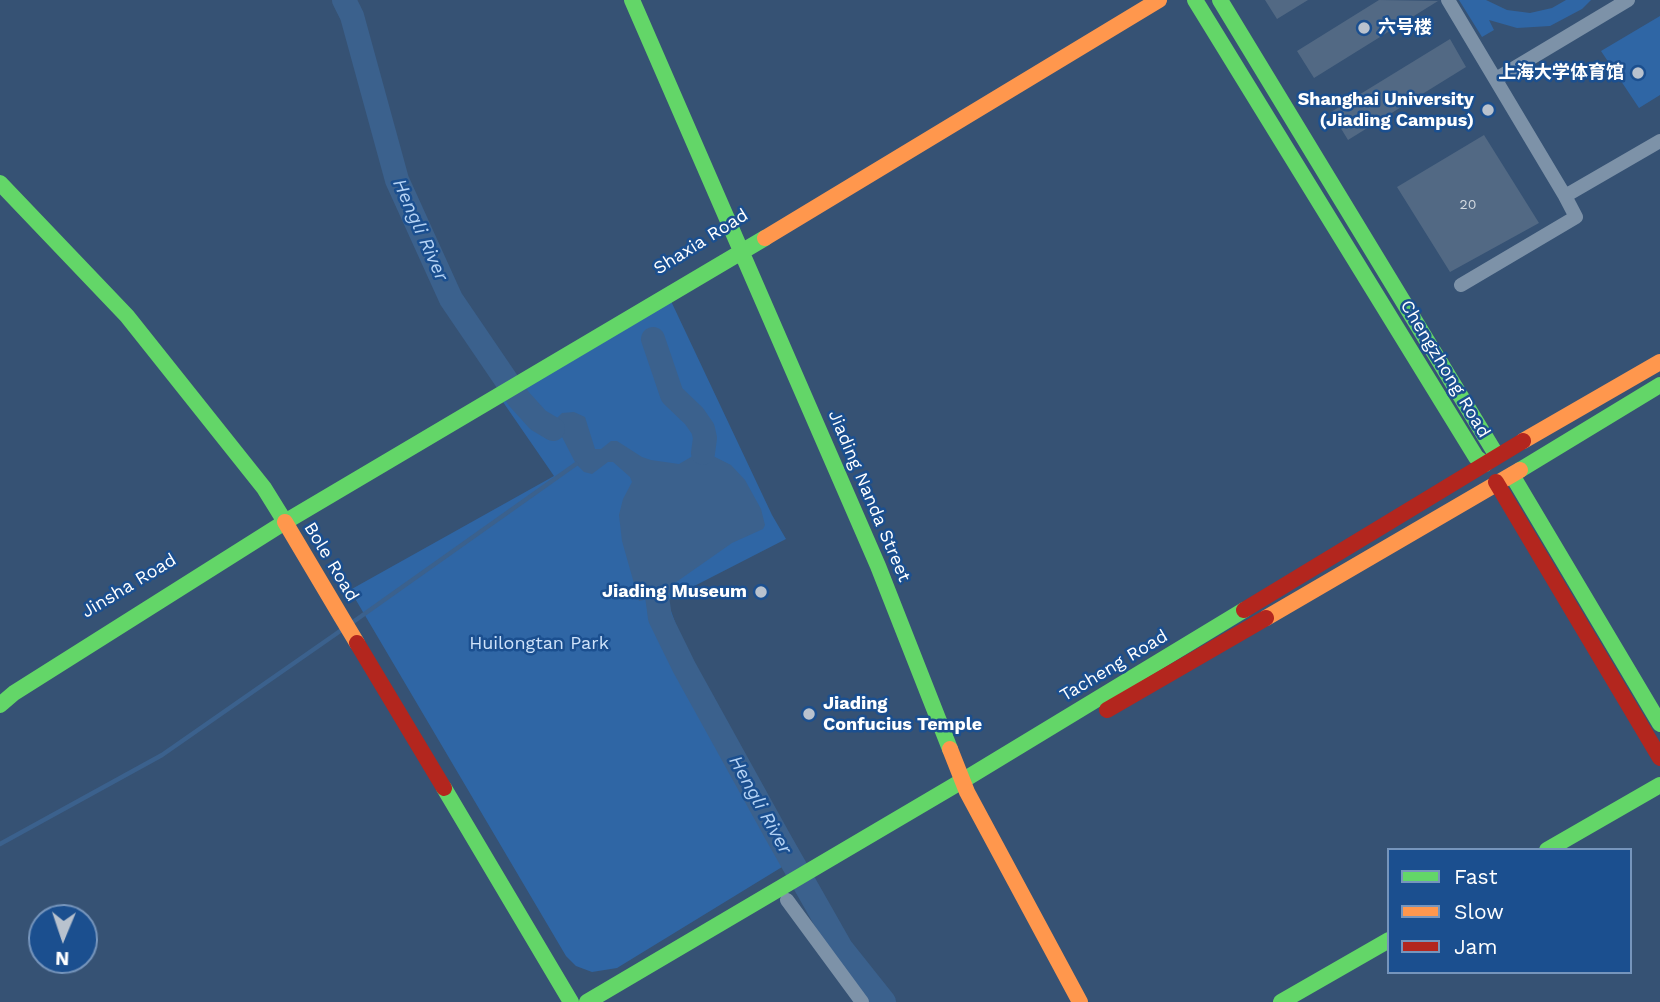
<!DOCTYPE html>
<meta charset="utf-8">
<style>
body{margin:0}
#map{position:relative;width:1660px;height:1002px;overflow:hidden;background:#365274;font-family:"Work Sans",sans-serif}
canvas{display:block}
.legend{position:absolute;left:1387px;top:848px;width:245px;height:126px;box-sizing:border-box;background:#1b4f8f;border:2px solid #7695bc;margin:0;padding:9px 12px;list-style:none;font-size:21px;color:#fff}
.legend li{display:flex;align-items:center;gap:14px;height:35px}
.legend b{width:35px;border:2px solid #7695bc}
.north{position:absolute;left:28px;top:904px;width:70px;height:70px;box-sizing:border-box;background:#1b4f8f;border:2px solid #7695bc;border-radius:50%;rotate:182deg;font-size:19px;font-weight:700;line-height:28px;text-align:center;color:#fff}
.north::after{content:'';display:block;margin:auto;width:24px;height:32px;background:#b9c2ce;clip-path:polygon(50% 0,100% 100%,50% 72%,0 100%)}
</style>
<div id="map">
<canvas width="1660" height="1002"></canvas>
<ul class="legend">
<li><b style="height:9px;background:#63d668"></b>Fast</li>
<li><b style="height:9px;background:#ff974d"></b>Slow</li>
<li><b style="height:9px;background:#b3261e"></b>Jam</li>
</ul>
<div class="north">N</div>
</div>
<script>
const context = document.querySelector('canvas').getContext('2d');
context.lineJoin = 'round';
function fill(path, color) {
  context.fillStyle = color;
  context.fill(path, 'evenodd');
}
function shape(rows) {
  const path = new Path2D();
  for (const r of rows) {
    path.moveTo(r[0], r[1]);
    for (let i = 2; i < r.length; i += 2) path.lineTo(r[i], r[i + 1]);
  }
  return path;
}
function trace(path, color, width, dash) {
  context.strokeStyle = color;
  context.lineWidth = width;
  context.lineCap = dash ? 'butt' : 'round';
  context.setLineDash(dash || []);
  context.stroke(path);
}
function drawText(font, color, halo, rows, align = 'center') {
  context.font = font + ' "Work Sans","Noto Sans SC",sans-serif';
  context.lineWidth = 5;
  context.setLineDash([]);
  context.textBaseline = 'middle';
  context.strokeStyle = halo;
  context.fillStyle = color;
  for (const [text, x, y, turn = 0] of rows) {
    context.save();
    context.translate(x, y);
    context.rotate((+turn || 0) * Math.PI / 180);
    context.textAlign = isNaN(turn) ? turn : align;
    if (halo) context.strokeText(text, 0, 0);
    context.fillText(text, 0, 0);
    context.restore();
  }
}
fill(shape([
 [1459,0,1486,0,1507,10,1530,13,1552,8,1566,0,1591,0,1582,9,1550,26,1517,28,1489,20,1494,30,1482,37],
 [1660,16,1660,95,1639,108,1601,51],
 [670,299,772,515,786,539,667,600,684,647,800,856,617,968,592,972,576,966,566,956,350,590,554,476,503,402]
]), '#2f66a5');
fill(shape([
 [574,412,585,417,595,449,601,449,611,441,617,441,642,457,651,460,679,464,698,453,707,453,731,465,745,480,761,509,765,525,763,529,732,543,672,585,672,591,666,595,639,601,622,541,619,515,623,499,632,482,630,477,613,462,608,462,592,474,584,472,576,464,561,435,553,429,554,421,562,413]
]), '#3b618d');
trace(shape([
 [353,622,576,464],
 [0,844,162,755,343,629]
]), '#3b618d', 4.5);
trace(shape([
 [344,0,352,16,397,180,451,299,519,399,538,420,553,429],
 [653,339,672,395,694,416,703,429,705,438,703,453],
 [657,596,660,618,684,667,778,837,841,948,884,1002]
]), '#3b618d', 24);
fill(shape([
 [1265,0,1308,0,1277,19],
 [1379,0,1438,1,1314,78,1297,51],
 [1450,39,1466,67,1348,140,1331,112],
 [1484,135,1539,223,1450,272,1397,187]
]), '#526984');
trace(shape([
 [1448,0,1565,196],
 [1496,79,1628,0],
 [1461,285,1576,217,1565,196,1660,141],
 [787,900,862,1002]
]), '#7d92a8', 14);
trace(shape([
 [632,0,878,566,950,749],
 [1195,0,1476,457,1485,464],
 [1220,0,1497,456],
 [0,183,127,316,264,488,282,517],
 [1520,470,1660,385],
 [1512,475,1660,724],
 [0,705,14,693,285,522,765,238],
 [444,788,571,1002],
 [1547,850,1660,785],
 [587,1002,962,781,1244,610],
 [1281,1002,1389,940]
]), '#63d668', 16);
trace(shape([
 [765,238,1159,0],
 [1523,441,1660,362],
 [285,522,342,618],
 [342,618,357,643],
 [1266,618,1520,470],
 [950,749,967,792,1080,1002]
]), '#ff974d', 16);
trace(shape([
 [1496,482,1660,758],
 [1244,610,1523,441],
 [357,643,444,788],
 [1107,710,1266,618]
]), '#b3261e', 16);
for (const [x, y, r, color] of [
 [1364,28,7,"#b9c2ce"],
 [1638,73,7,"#b9c2ce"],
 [1488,110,7,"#b9c2ce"],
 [761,592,7,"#b9c2ce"],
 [809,714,7,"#b9c2ce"]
]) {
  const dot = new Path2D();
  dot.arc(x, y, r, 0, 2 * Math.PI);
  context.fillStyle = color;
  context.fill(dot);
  trace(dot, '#1b4f8f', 2.5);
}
drawText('14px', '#d4dae0', null, [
 ["20",1468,205]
]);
drawText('bold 18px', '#fff', '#1b4f8f', [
 ["六号楼",1378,28,"left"],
 ["上海大学体育馆",1624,73],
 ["Shanghai University",1474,100],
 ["(Jiading Campus)",1474,121],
 ["Jiading Museum",747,592],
 ["Jiading",823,704,"left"],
 ["Confucius Temple",823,725,"left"]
], 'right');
drawText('18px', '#fff', '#1b4f8f', [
 ["Shaxia Road",701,242,-32],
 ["Chengzhong Road",1445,369,59],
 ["Jiading Nanda Street",869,496,67],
 ["Bole Road",331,562,59],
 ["Jinsha Road",129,586,-31],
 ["Tacheng Road",1114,666,-31]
]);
drawText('18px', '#cfe3fa', '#1b4f8f', [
 ["Huilongtan Park",539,644]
]);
drawText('italic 19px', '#b5d3f5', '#1b4f8f', [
 ["Hengli River",420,230,66],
 ["Hengli River",760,805,61]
]);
</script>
